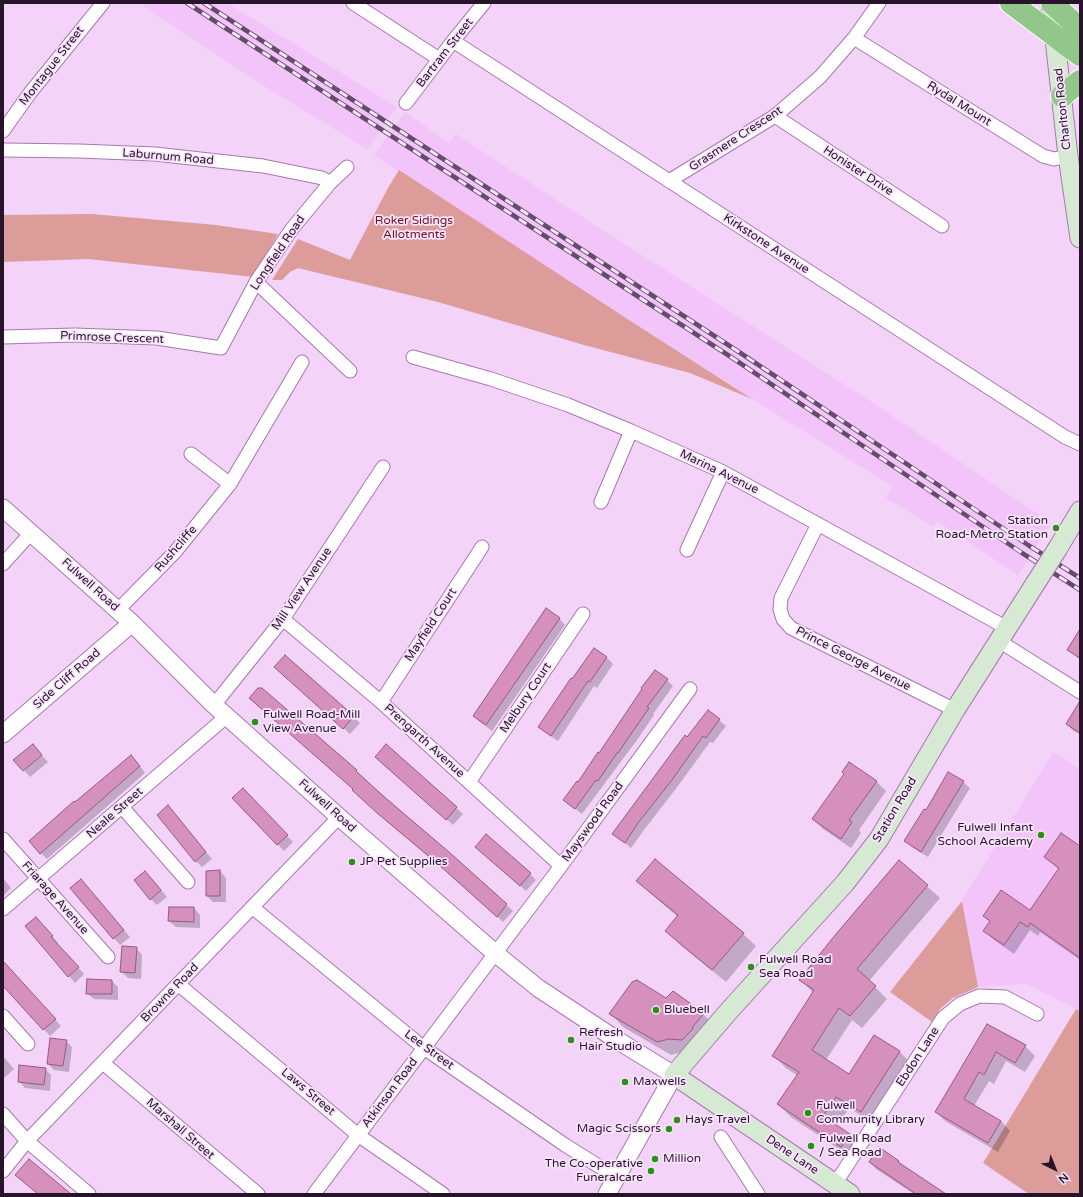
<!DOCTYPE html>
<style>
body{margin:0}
#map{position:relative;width:1083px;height:1197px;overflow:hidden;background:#f3d3f8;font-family:"Varela Round",sans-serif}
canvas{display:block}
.frame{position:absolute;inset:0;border:4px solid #27142b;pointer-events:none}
.north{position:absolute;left:1035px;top:1149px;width:40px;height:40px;-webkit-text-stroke:3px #fae4fe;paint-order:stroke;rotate:137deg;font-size:11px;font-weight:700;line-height:16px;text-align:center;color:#27142b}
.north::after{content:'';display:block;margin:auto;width:14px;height:18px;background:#27142b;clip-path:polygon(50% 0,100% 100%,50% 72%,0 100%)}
</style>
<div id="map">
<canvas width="1083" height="1197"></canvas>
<div class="frame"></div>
<div class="north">N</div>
</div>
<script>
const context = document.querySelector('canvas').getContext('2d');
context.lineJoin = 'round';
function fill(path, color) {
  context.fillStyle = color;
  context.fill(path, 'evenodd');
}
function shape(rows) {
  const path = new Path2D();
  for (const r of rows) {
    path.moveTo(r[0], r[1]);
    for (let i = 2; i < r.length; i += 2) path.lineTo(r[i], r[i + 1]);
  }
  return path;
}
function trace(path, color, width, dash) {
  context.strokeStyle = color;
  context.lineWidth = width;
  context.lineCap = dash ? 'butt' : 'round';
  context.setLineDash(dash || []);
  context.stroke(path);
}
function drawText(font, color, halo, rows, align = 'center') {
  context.font = font + ' "Varela Round",sans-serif';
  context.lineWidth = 3.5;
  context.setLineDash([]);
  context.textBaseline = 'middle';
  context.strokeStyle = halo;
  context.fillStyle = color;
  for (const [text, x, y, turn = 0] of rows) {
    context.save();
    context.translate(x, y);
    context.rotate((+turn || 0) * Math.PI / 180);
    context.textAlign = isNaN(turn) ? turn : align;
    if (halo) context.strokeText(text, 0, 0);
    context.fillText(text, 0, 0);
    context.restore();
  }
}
fill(shape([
 [140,3,227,3,397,107,367,149,261,84,159,17],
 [405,112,449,143,456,134,576,213,867,399,1051,523,1018,575,937,521,934,527,886,498,892,486,752,399,374,155],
 [1053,752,1080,769,1080,1011,1027,984,978,987,962,901]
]), '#f2c4fa');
fill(shape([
 [399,170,626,318,752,399,690,373,584,345,438,302,298,268,290,272,282,280,272,280,298,239,350,260,388,188],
 [92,214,216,225,278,234,254,277,88,259,3,262,3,215],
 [962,901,978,987,953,998,940,1009,932,1022,890,992],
 [1076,1009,1080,1011,1080,1194,1029,1194,983,1163]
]), '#db9c9a');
fill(shape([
 [559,618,565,625,492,731,480,722,474,716],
 [1080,640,1080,660,1068,650],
 [594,649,607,658,613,664,597,688,594,686,558,741,546,733,539,727],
 [285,656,360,723,350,734,282,673],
 [667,680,673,686,653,714,654,715,637,740,582,814,564,800,599,754],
 [250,698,312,732,513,911,503,922,446,871,384,819,354,789],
 [708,711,726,726,713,743,710,742,678,786,644,830,631,848,613,834],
 [1080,715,1080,734,1073,731,1067,724],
 [33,745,48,762,30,777,15,760],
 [386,745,463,814,453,825,382,763],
 [137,762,145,773,47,859,41,853,75,803],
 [948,773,963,782,970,788,928,857,912,847,905,841,926,811],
 [876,781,886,791,859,830,861,833,851,848,823,829,813,819],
 [243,789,293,842,284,851,234,798],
 [168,806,212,859,202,867,196,861],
 [1080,847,1080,960,1040,932,1038,936,1030,930,1014,954,994,940,984,931,990,922,984,916,1031,911,1059,870,1046,857],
 [483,853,530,874,536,880,526,891],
 [899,861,940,898,869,981,887,999,862,1028,852,1020,826,1060,850,1075,875,1036,900,1052,912,1065,874,1124,849,1108,837,1126,850,1135,862,1148,854,1159,791,1117,778,1104,798,1076,786,1068,773,1055,813,993,801,980],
 [220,871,226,878,226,902,213,902,207,896],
 [3,878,11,888,3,896],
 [151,878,167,897,157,905,151,899],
 [81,880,130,937,120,945,71,888],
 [638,881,743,934,756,946,726,982,679,944,667,931,678,917,651,894],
 [194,908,200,915,200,928,176,927,169,921],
 [42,924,58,943,57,944,84,974,75,983,26,926],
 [136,948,142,955,141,979,128,978,121,971],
 [3,961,61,1026,50,1036,3,984],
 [112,981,118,987,118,1000,94,999,87,993],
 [666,999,703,1014,716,1027,683,1052,671,1055,623,1027,611,1014],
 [988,1025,1025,1046,1035,1056,1025,1072,1006,1061,994,1084,989,1081,974,1106,1001,1121,1010,1131,998,1152,945,1121,936,1112],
 [66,1041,72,1047,69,1072,54,1070,48,1064],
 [3,1056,14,1069,3,1079],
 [45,1069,51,1075,50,1091,25,1088,19,1081],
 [879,1149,898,1162,905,1168,944,1194,914,1194,876,1169,870,1162]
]), '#0003');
const building = shape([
 [546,608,560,618,486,725,473,716,546,608],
 [1080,629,1080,658,1067,650,1080,629],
 [594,648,607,657,590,682,588,681,551,736,538,727,571,678,572,679,594,648],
 [285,655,354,716,343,729,274,667,285,655],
 [655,670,668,679,647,707,649,708,618,753,617,753,598,781,596,780,575,809,563,800,577,781,578,782,598,752,599,753,642,689,641,688,655,670],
 [258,688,262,688,313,732,357,770,356,771,382,795,449,852,507,904,497,917,438,864,377,813,352,790,353,789,249,698,258,688],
 [1080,701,1080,733,1066,724,1080,701],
 [708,710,720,719,706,738,703,736,672,780,638,823,625,843,612,834,685,735,687,737,708,710],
 [33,744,42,755,23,771,13,760,33,744],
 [386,744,457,807,446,820,375,757,386,744],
 [131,755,140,766,40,854,29,841,74,801,75,802,131,755],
 [849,762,877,781,849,820,852,822,841,839,812,819,844,774,842,772,849,762],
 [948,772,964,781,921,852,904,841,924,809,926,810,948,772],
 [243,788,288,835,277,845,232,798,243,788],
 [168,805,206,852,195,862,157,815,168,805],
 [1061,833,1080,846,1080,958,1030,923,1028,927,1020,922,1004,945,983,931,990,921,983,916,1001,890,1030,910,1059,868,1044,857,1061,833],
 [486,834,531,873,520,886,475,847,486,834],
 [655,859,744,933,712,970,665,931,678,915,636,881,655,859],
 [899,860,928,885,857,969,876,986,850,1016,839,1008,812,1050,849,1074,874,1035,900,1051,861,1112,836,1097,823,1116,850,1134,841,1147,777,1104,799,1072,772,1056,814,990,799,980,836,934,899,860],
 [220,870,220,896,206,896,206,871,220,870],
 [145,871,161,890,150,900,134,880,145,871],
 [81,879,124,930,113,939,70,888,81,879],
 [169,907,194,907,194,922,168,921,169,907],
 [36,917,53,936,51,937,79,967,68,977,25,926,36,917],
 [122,946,137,947,135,973,120,972,122,946],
 [3,961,56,1019,43,1030,3,986,3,961],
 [87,979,112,980,112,994,86,994,87,979],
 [637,980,666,998,673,991,704,1013,692,1028,693,1029,682,1040,669,1039,657,1042,609,1014,632,982,637,980],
 [987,1024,1026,1045,1015,1063,996,1052,984,1075,979,1072,964,1099,1001,1121,988,1143,935,1112,987,1024],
 [50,1038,67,1040,63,1066,47,1064,50,1038],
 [19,1065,46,1068,44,1085,18,1082,19,1065],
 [879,1147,899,1161,898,1162,946,1194,916,1194,869,1162,879,1147],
 [29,1159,71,1194,38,1194,15,1175,29,1159]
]);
fill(building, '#d590bc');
trace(building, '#985782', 1);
const minor = shape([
 [353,3,439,59],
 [854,38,1043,156,1054,159,1068,156],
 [453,41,1065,437,1080,444],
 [406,103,453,41,484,3],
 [775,116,942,226],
 [3,131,30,93,103,3],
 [3,150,79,151,155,154,263,166,322,178,330,183],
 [669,181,775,116,820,77,854,38,879,3],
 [256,282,350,371],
 [3,337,75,335,157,338,221,348,256,282,291,230,330,183,347,167],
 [413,357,491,379,568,405,631,431,723,472,1007,628],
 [191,454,230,484],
 [601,502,631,431],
 [818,524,781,598,780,609,783,619,791,628,955,710],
 [687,550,723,472],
 [3,564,31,533],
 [118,610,175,552,230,484,302,362],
 [283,619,381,702,561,866],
 [999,641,1080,692],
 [381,702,482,547],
 [214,705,283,619,383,467],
 [469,782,583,614],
 [122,807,188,882],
 [3,839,108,957],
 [252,907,424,1048,565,1145,616,1177],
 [3,909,227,716],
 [178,984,358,1135,443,1194],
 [3,1016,28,1044],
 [103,1063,258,1194],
 [3,1114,27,1141,89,1194],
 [721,1137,758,1194],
 [3,1171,27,1141,339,817],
 [835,1184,943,1018,960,1004,979,996,1005,997,1037,1014],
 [314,1194,561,866,690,689]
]);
const tertiary = shape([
 [3,508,132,623,214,705,339,817,495,953,538,988,617,1040,674,1075,607,1194],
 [3,734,132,623]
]);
const secondary = shape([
 [1051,3,1068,156,1080,238],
 [1058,548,1080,511],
 [850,1194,674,1075,728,1012,845,883,879,839,955,710,1035,584]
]);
const trunk = shape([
 [1011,3,1080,55],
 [1052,3,1080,29],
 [1062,96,1080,81]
]);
trace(minor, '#a877b1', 15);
trace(tertiary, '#a877b1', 19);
trace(secondary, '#a877b1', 21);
trace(trunk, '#fff', 24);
trace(minor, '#fff', 13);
trace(tertiary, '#fff', 17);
trace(secondary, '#d6ead3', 19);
trace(trunk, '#92c68a', 22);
const rail = shape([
 [187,3,734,359,1022,553,1080,590],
 [204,3,739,352,1028,545,1080,578]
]);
trace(rail, '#634d68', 4.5);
trace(rail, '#fae4fe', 3, [9]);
const secondaryBridge = shape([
 [1035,584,1058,548]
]);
trace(secondaryBridge, '#a877b1', 21, []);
trace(secondaryBridge, '#d6ead3', 19);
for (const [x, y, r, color] of [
 [1056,528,4,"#299114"],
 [255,722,4,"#299114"],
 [1041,835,4,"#299114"],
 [352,862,4,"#299114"],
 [751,967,4,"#299114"],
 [656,1010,4,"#299114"],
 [571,1040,4,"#299114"],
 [625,1082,4,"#299114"],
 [808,1113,4,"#299114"],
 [677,1120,4,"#299114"],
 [669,1129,4,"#299114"],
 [811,1146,4,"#299114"],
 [655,1159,4,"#299114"],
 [651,1171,4,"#299114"]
]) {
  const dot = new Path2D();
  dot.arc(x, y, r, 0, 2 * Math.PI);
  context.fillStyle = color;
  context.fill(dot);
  trace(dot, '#fae4fe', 1.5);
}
drawText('12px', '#27142b', '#fae4fe', [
 ["Bartram Street",445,53,-52],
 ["Montague Street",52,66,-52],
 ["Rydal Mount",959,104,32],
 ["Charlton Road",1063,109,-96],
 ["Grasmere Crescent",736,139,-33],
 ["Laburnum Road",168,157,5],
 ["Honister Drive",858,171,33],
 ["Kirkstone Avenue",766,244,33],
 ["Longfield Road",278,253,-56],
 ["Primrose Crescent",112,338,2],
 ["Marina Avenue",719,472,26],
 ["Rushcliffe",176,549,-49],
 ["Fulwell Road",90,585,42],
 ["Mill View Avenue",302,589,-56],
 ["Mayfield Court",431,625,-57],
 ["Prince George Avenue",853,659,27],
 ["Side Cliff Road",67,679,-41],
 ["Melbury Court",526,698,-56],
 ["Prengarth Avenue",424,741,42],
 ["Fulwell Road",327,806,42],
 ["Station Road",895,810,-59],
 ["Neale Street",115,813,-41],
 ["Mayswood Road",593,822,-54],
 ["Friarage Avenue",55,898,48],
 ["Browne Road",170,993,-46],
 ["Lee Street",429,1050,36],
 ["Ebdon Lane",918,1057,-57],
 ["Laws Street",308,1092,40],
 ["Atkinson Road",390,1093,-53],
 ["Marshall Street",180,1129,41],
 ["Dene Lane",792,1155,34]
]);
drawText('12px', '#6a121c', '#fae4fe', [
 ["Roker Sidings",414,221],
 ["Allotments",414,235]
]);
drawText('12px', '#27142b', '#fae4fe', [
 ["Station",1048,521,"right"],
 ["Road-Metro Station",1048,535,"right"],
 ["Fulwell Road-Mill",263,715],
 ["View Avenue",263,729],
 ["Fulwell Infant",1033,828,"right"],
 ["School Academy",1033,842,"right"],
 ["JP Pet Supplies",360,862],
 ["Fulwell Road",759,960],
 ["Sea Road",759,974],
 ["Bluebell",664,1010],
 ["Refresh",579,1033],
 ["Hair Studio",579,1047],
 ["Maxwells",633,1082],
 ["Fulwell",816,1106],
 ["Community Library",816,1120],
 ["Hays Travel",685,1120],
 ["Magic Scissors",661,1129,"right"],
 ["Fulwell Road",819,1139],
 ["/ Sea Road",819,1153],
 ["Million",663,1159],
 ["The Co-operative",643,1164,"right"],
 ["Funeralcare",643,1178,"right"]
], 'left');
</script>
